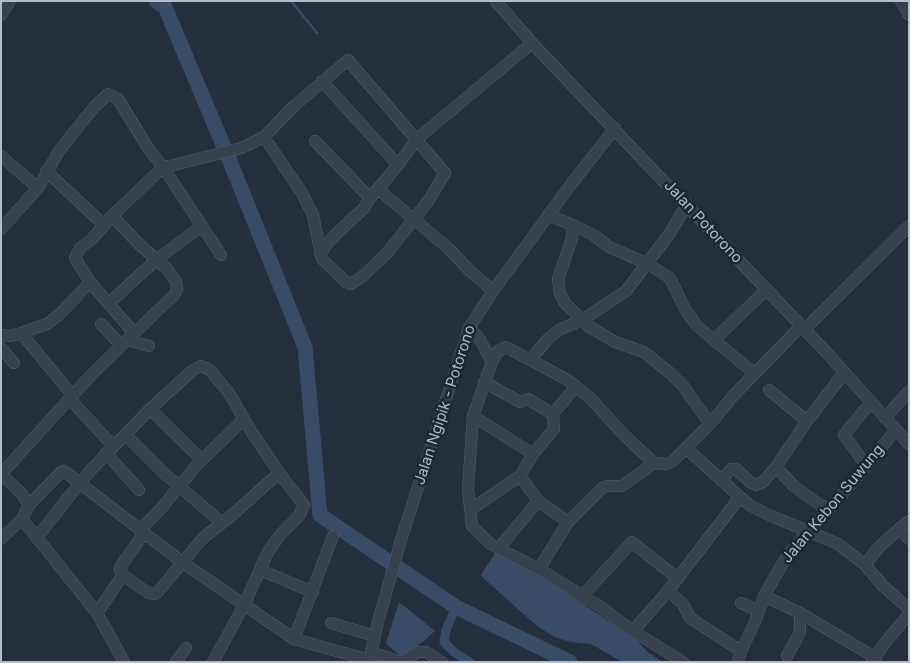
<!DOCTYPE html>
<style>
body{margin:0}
#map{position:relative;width:910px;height:663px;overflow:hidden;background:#242f3e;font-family:Inter,sans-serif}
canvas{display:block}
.frame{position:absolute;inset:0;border:2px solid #b4bcc9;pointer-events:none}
</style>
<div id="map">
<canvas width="910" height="663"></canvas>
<div class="frame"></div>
</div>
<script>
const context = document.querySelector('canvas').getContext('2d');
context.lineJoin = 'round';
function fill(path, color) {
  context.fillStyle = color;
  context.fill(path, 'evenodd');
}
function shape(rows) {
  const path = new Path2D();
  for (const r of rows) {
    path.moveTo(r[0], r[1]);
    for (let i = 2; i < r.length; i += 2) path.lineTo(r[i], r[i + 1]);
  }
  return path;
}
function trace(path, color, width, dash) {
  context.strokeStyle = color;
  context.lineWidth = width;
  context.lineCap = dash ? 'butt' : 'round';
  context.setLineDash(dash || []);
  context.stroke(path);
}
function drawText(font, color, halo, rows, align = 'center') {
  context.font = font + ' Inter,sans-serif';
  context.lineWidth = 5;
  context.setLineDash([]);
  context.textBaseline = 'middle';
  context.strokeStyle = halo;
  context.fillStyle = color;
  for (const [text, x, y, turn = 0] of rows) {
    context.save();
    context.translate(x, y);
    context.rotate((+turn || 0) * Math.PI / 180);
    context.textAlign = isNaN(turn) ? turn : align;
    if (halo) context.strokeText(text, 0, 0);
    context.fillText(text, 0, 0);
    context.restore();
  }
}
fill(shape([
 [495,553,501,553,555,585,637,640,646,651,663,662,622,662,591,644,571,642,554,637,536,625,482,577,481,575],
 [399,602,435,631,403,659,386,643]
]), '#394c67');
trace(shape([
 [291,1,317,33]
]), '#394c67', 2.5);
trace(shape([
 [456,607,446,630,444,642,454,652,470,662]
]), '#394c67', 9);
trace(shape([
 [156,1,165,7,229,159,305,347,320,515,456,607,570,662]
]), '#394c67', 15);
const minor = shape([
 [496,1,532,43,827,353,909,444],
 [901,1,909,15],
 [1,15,10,1],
 [322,81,398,165],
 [315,141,370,198],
 [1,156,38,188,1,229],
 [46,171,104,225],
 [38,188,59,151,95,106,108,94,118,99,148,148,163,167,170,166,241,148,264,137,294,106,348,60,445,173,429,200,388,252,363,276,351,284,346,282,322,259,313,215,302,193,264,137],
 [378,189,448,248,470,271,493,291],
 [548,215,573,225,572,238,558,279,560,294,565,303,588,326,615,342,644,352,670,373,684,387,710,424,733,396,801,326],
 [573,225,595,236,609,247,648,264,670,278,685,309,697,326,755,374],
 [320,253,333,237,364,208,370,198,398,165,417,139,532,43],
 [109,303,156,260,202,226],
 [101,324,121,345],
 [469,328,479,338,492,362],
 [805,329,909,226],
 [21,333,73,396],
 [134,333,90,282,75,258,80,248,92,239,112,216,163,167,221,255],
 [1,335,11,336,21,333,47,324,60,314,90,282],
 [127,340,149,346],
 [714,340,766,290],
 [1,348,14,363],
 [530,360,547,340,559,330,582,320,626,291,670,233,687,204],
 [484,382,520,402,528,399,553,414],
 [769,390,807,421],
 [70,399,113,446],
 [150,409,202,460],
 [473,416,533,454],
 [885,418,909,391],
 [125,434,165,474,222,523],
 [686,448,740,497,751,506,767,514,838,544,865,565,878,548,899,529],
 [106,453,139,490],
 [866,465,844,435,871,402],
 [776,467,794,486,820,505,830,508],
 [520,476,538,501,568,522],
 [721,481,731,469,736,469,751,483,756,485,763,482,776,467,807,421,844,373],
 [29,505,61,472,64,471,182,562,294,639,369,660],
 [470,510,520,476,533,454,554,429,553,414,576,386],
 [22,519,97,613,124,662],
 [909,521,899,529,909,539],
 [140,530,159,511,196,466,244,419],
 [37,537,88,473,150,409,193,370,201,366,210,370,229,393,251,431,282,477,304,505,299,516,280,535,268,552,244,605,213,662],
 [1,539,22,519,29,505,22,494,1,474,94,372,175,294,177,289,176,281,167,269,140,245,112,216],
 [499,548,538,501],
 [865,565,883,586,909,609],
 [539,569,568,522,602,488,607,486,622,486,654,463],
 [260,570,313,592],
 [123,575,148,593,156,594,203,538,231,516,279,473],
 [668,591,683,604,690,618,741,651],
 [583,595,632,542,677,578],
 [764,596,800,613,876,658],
 [741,603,759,611],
 [97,613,123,575,120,570,121,566,144,533],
 [331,623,375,636],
 [633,631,668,591,740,497],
 [294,639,333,536],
 [371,652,400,662],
 [787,656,797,638,800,631,800,613],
 [176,662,186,648],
 [369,662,378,622,401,540,469,328,493,291,569,187,615,128],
 [402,662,418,652,426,652,442,662],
 [683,662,633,631,601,607,539,569,490,544,472,526,468,489,473,416,492,362,497,352,506,347,566,379,576,386,592,400,625,436,654,463,667,464,673,461,710,424],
 [738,662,741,651,755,622,764,596,788,554,848,488,896,430],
 [872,662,884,644,909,614]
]);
trace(minor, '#565f6c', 12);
trace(minor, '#38414e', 11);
drawText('15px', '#b4bcc9', '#1d2633', [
 ["Jalan Potorono",703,222,47],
 ["Jalan Ngipik - Potorono",445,405,-72],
 ["Jalan Kebon Suwung",833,504,-50]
]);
</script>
